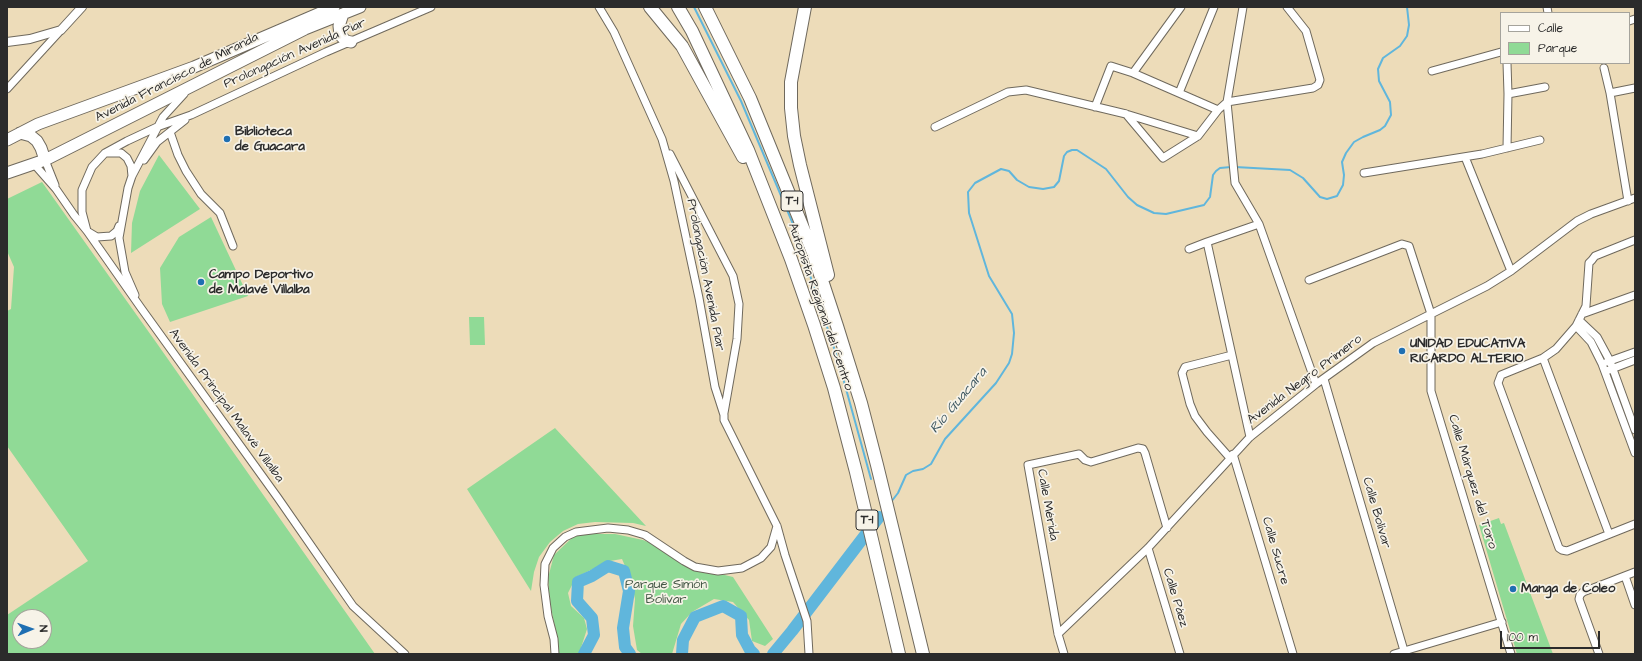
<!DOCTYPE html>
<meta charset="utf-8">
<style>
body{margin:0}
#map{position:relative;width:1642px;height:661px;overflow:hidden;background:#eddcb9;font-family:"Architects Daughter",sans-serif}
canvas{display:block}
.frame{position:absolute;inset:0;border:8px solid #2b2b2b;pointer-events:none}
.legend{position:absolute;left:1500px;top:12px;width:130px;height:52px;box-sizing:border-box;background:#f7f3e8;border:1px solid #a5a39c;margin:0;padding:5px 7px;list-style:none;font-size:12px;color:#2b2b2b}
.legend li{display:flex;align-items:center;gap:8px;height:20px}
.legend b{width:20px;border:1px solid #a5a39c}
.north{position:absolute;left:12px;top:609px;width:40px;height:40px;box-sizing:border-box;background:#f7f3e8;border:1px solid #a5a39c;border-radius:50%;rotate:88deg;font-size:11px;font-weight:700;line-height:16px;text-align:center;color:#2b2b2b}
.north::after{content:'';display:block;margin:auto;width:14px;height:18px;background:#1f6fb2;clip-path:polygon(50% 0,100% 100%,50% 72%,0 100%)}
.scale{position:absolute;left:1500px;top:631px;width:100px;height:18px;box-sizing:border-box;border:2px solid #2b2b2b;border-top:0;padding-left:5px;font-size:12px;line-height:14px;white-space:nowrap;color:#2b2b2b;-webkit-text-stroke:3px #f7f3e8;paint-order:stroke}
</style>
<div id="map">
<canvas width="1642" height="661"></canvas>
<div class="frame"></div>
<ul class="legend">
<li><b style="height:5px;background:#fff"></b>Calle</li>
<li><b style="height:11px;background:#90da96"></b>Parque</li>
</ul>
<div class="north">N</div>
<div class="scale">100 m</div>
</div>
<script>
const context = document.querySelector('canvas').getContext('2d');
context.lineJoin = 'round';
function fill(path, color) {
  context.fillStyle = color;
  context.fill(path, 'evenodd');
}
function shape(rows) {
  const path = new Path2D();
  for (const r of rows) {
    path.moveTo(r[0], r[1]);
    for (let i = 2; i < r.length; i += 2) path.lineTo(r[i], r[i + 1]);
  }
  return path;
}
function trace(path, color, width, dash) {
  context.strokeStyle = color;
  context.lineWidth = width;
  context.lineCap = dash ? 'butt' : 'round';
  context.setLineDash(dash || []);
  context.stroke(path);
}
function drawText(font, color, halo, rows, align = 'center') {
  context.font = font + ' "Architects Daughter",sans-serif';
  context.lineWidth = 3.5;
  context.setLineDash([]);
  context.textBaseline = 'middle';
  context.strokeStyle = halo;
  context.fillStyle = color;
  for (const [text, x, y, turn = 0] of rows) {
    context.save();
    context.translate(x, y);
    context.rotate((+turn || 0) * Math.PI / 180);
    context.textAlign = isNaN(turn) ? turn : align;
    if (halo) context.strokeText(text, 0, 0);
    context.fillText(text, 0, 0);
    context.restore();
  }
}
fill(shape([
 [159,155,200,209,131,253,132,223,140,191],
 [42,182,158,345,375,654,7,654,7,615,88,561,7,446,7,311,11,309,14,267,7,251,7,199],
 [20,617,44,617,44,641,20,641],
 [211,217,248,296,170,322,162,304,160,268,179,237],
 [469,317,484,317,485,345,470,345],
 [555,428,646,526,633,523,595,522,578,524,563,531,550,542,539,557,534,572,531,591,467,489],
 [1499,518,1501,524,1504,523,1553,654,1517,654,1479,525],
 [576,534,615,534,643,540,660,547,684,565,733,577,773,639,765,646,752,641,749,620,733,602,714,599,692,612,681,624,672,654,642,654,637,650,633,626,635,599,631,580,622,559,610,561,576,577,568,593,571,606,584,618,587,629,579,654,557,654,556,632,550,603,548,578,554,555]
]), '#90da96');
trace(shape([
 [694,7,741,101,793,224,838,360,871,479],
 [1235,167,1290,170,1303,178,1320,197,1327,199,1337,196,1343,185,1344,175,1342,162,1346,153,1354,142,1363,137,1380,130,1385,126,1391,115,1390,102,1379,81,1378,69,1383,58,1400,46,1407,36,1409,25,1407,7],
 [891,502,898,493,906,475,913,471,923,469,931,464,945,439,996,383,1009,363,1012,354,1014,333,1012,314,989,276,969,213,968,192,975,183,1001,169,1009,171,1017,180,1029,187,1043,189,1054,187,1059,181,1064,156,1067,152,1072,150,1077,150,1106,169,1128,197,1137,205,1154,213,1166,214,1204,205,1210,197,1213,175,1216,171,1220,168,1231,167],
 [879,517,883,511]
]), '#60b6dc', 2);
trace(shape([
 [584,654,594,635,592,618,577,601,578,582,592,576,608,566,624,571,629,591,623,628,625,647,630,654],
 [682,654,683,640,695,617,723,606,741,616,742,635,750,650,754,654],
 [773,654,792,631,879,517]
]), '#60b6dc', 12);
const minor = shape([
 [599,7,614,32,662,139,674,181,699,298,715,387,724,415,724,420,777,526,785,555,807,621,809,654],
 [1243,7,1227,102,1235,183,1259,224,1316,384],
 [1547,7,1548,13],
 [1629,21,1635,19],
 [1507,63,1508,94,1507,148],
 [1604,68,1610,93,1628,201],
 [1432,71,1501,52],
 [1133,73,1218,110,1198,136],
 [7,89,61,30],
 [1179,93,1214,7],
 [1610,93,1635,88],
 [1508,94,1545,87],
 [1095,107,1111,66,1133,73,1181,7],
 [1218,110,1227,102,1313,88,1318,85,1320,80,1306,31,1287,7],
 [935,127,1008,92,1026,90,1126,114,1198,136,1163,158,1126,114],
 [170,132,178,155,186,171,201,194,220,213,233,246],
 [105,153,127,141,157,127,191,115,326,52,431,7],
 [670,154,733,276,739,304,737,339,724,413],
 [1465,157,1511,271],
 [45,160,55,185],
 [144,160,157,142,185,120],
 [34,164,56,189,74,215,87,231,141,308,278,498,353,606,405,654],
 [1364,173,1482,154,1540,140],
 [119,226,117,231,111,236,97,237,87,231,82,212,82,190,92,167,105,153,121,153,127,158,131,166,132,176],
 [1635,240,1595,256,1592,260,1589,263,1586,306,1576,326,1556,349,1543,358,1501,375,1498,383,1559,548,1562,550,1567,551,1635,524],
 [1189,249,1207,242],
 [1309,280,1402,244,1409,246,1431,314,1431,391,1511,654],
 [135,295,125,272,119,238,128,188,132,176,163,117,184,94],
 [1582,314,1635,295],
 [1579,320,1597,337,1610,361,1635,430],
 [1576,326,1591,342,1602,364,1635,453],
 [1543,358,1609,534],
 [1607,362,1635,352],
 [1609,370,1635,360],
 [1324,379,1405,654],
 [1250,437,1207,242,1259,224],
 [1233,454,1293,654],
 [1230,458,1207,432,1195,416,1190,404,1182,373,1185,367,1232,355],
 [1148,548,1180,654],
 [1625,576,1635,605],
 [1058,634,1148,548,1250,437,1316,384,1373,343,1487,286,1511,271,1577,221,1591,214,1635,198],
 [555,654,554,639,548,616,544,585,545,564,553,548,565,537,576,532,608,528,628,530,645,535,684,561,695,567,718,571,742,568,761,558,771,547,777,526],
 [1064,654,1058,634,1028,465,1079,454,1085,460,1091,462,1138,448,1143,449,1145,453,1167,528],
 [1394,654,1502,622],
 [1599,654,1579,599,1580,595,1583,592,1635,572]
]);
const tertiary = shape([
 [7,42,30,39,61,30,82,7]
]);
const primary = shape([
 [343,14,339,26,340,35,346,41,351,42],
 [20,133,31,136,37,141,41,148,45,160],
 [7,140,38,124,194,67,334,7],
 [7,173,45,160,305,29,360,7]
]);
const motorway = shape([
 [650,7,682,46,743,157],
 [678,7,692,31,748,150,791,259,814,325,834,388,856,472,899,654],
 [705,7,750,98,812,250,837,326,861,403,877,465,923,654],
 [805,7,791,82,791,108,794,136,800,165,828,275]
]);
trace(minor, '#6f695d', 9);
trace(tertiary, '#6f695d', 10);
trace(primary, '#6f695d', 13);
trace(motorway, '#6f695d', 14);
trace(minor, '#fff', 7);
trace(tertiary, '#fff', 8);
trace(primary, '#fff', 11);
trace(motorway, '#fff', 12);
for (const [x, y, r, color] of [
 [227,139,4,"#1f6fb2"],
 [201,282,4,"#1f6fb2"],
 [1402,351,4,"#1f6fb2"],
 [1513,589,4,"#1f6fb2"]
]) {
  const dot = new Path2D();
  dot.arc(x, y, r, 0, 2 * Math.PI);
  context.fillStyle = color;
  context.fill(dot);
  trace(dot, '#f7f3e8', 1.5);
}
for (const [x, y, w] of [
 [792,201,22],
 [867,520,22]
]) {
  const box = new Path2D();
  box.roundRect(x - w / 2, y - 10, w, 20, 3);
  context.fillStyle = '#f7f3e8';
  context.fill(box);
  trace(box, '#2b2b2b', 1);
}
drawText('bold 12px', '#2b2b2b', null, [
 ["T-1",792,201],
 ["T-1",867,520]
]);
drawText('13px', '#2b2b2b', '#f7f3e8', [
 ["Prolongación Avenida Piar",295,54,-24],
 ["Avenida Francisco de Miranda",177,78,-27],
 ["Prolongación Avenida Piar",705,275,79],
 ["Autopista Regional del Centro",820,307,71],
 ["Avenida Negro Primero",1305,380,-37],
 ["Avenida Principal Malavé Villalba",226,406,54],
 ["Calle Márquez del Toro",1472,482,73],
 ["Calle Mérida",1047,505,80],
 ["Calle Bolívar",1376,513,74],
 ["Calle Sucre",1275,551,74],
 ["Calle Páez",1175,598,73]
]);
drawText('bold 13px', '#2b2b2b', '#f7f3e8', [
 ["Biblioteca",235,132],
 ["de Guacara",235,147],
 ["Campo Deportivo",209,275],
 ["de Malavé Villalba",209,290],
 ["UNIDAD EDUCATIVA",1410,344],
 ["RICARDO ALTERIO",1410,359],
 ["Manga de Coleo",1521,589]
], 'left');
drawText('13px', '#445746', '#f7f3e8', [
 ["Parque Simón",666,585],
 ["Bolívar",666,600]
]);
drawText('italic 14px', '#3b5560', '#f7f3e8', [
 ["Río Guacara",959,401,-50]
]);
</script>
